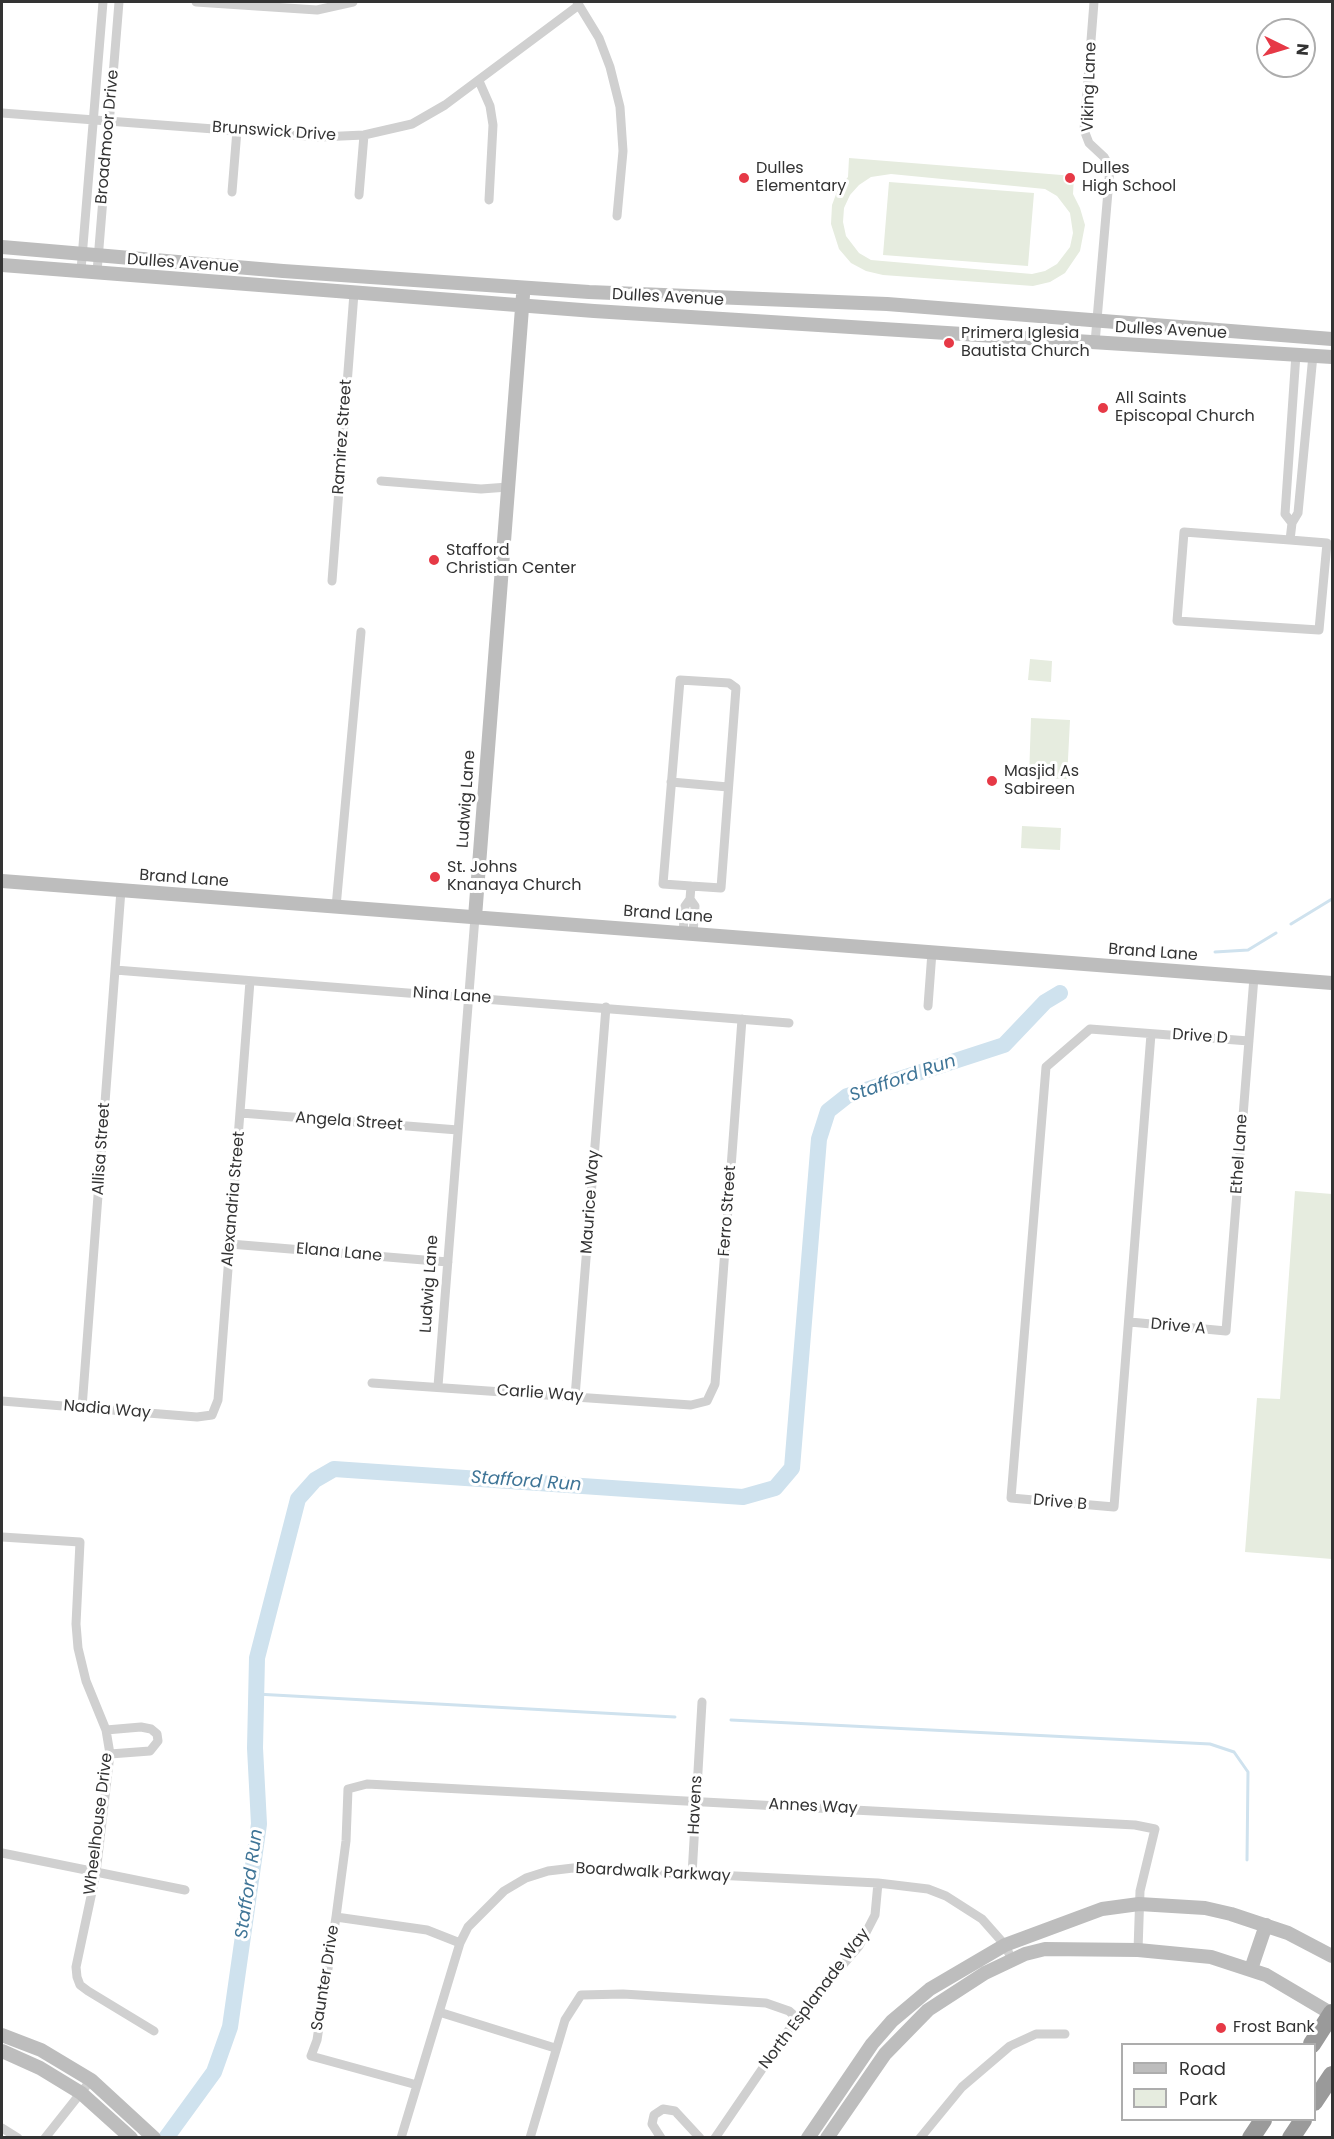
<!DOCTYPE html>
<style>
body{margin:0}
#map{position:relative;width:1334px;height:2139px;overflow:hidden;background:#fff;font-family:Poppins,sans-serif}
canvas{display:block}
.frame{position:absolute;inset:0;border:3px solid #333;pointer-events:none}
.legend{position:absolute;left:1121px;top:2043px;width:195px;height:78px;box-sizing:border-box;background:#fff;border:2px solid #adadad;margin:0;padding:8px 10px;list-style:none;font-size:18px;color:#333}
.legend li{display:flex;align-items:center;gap:12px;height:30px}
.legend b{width:30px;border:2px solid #adadad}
.north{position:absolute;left:1256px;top:18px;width:60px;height:60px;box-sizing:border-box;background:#fff;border:2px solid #adadad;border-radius:50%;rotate:95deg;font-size:16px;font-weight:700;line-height:24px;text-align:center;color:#333}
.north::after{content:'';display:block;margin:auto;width:21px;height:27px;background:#e63946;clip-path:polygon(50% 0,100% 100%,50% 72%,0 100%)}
</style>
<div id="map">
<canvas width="1334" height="2139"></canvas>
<div class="frame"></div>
<ul class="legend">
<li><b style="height:8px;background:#bdbdbd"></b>Road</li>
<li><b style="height:16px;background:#e6ecdf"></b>Park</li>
</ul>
<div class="north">N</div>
</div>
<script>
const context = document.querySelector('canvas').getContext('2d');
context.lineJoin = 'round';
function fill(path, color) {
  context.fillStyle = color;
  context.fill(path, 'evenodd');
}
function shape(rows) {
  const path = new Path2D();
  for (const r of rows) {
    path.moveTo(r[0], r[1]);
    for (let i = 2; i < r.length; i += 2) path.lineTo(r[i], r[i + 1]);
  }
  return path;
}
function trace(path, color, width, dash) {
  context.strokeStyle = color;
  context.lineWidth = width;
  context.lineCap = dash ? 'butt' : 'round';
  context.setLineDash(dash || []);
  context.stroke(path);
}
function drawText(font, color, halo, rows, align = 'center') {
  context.font = font + ' Poppins,sans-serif';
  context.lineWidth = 6;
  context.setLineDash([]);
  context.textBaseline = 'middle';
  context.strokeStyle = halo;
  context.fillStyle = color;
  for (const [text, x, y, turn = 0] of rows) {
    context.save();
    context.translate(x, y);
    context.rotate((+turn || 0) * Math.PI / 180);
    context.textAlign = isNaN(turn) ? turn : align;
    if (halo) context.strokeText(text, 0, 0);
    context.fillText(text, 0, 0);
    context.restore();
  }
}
fill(shape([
 [849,158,1074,176,1073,194,1080,208,1085,225,1080,251,1065,273,1050,282,1033,286,883,275,866,271,851,263,839,249,831,224,832,205,838,189,848,177],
 [891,174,1045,189,1057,196,1070,213,1073,233,1070,247,1057,264,1045,271,1032,274,871,260,859,253,846,236,843,222,844,208,850,195,859,185,871,177],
 [889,182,1034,193,1028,266,883,255],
 [1030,659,1052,661,1051,682,1028,680],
 [1031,718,1070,720,1067,779,1029,778],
 [1022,826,1061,828,1060,850,1021,848],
 [1295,1191,1332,1194,1332,1559,1245,1552,1257,1398,1280,1399]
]), '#e6ecdf');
trace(shape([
 [1291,924,1332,899],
 [1215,952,1248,950,1276,933],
 [256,1694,675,1717],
 [731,1720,1210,1744,1234,1752,1248,1772,1247,1860]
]), '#cfe2ee', 3);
trace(shape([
 [166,2138,214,2072,230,2027,259,1824,255,1748,257,1658,298,1499,315,1480,334,1469,743,1497,775,1488,792,1468,819,1139,828,1111,847,1096,1004,1045,1045,1002,1060,993]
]), '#cfe2ee', 16);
trace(shape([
 [196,2,317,10,353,2],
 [577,2,599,38,610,67,620,107,623,151,617,216],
 [1094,2,1084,130,1089,143,1104,157,1110,168,1095,343],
 [479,81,490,106,493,125,489,200],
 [2,113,320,137,364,135,412,124,445,105,579,5],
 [232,192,237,130],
 [359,195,364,135],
 [81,270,103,2],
 [97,272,119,2],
 [1296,354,1285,514,1292,523,1298,513,1313,355],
 [381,481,481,489,508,487],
 [1290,540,1184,532,1177,621,1319,630,1327,543,1290,540,1292,523],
 [332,581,354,293],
 [671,782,728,787],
 [690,899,691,886,721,888,736,688,729,683,680,680,663,884,691,886],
 [336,907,361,632],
 [683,933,685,906,690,899,695,906,693,934],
 [115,970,789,1023],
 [928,1006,932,952],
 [1151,1034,1114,1507,1011,1498,1046,1067,1090,1029,1249,1041],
 [241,1113,458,1130],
 [230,1244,448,1262],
 [1130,1322,1226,1331,1254,977],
 [372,1383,691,1405,707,1401,715,1384,742,1019],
 [438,1386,475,917],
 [575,1397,606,1007],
 [2,1401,197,1417,212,1415,218,1400,250,981],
 [82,1408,121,890],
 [2,1537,80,1542,76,1624,78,1648,86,1681,106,1730,110,1754,96,1873,76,1967,77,1977,80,1985,88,1991,154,2031],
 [106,1730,141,1727,151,1729,157,1734,158,1741,150,1751,110,1754],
 [2,1853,185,1890],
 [692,1875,702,1702],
 [336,1917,427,1930,460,1943],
 [439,2012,555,2048],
 [417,2085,311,2056,317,2040,336,1917,346,1841,348,1789,367,1784,1135,1825,1155,1829,1140,1891,1138,1950],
 [2,2128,18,2138],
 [45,2138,91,2080],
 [401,2138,460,1943,468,1927,504,1891,526,1878,548,1871,573,1868,878,1883,928,1889,946,1896,982,1919,1005,1945,1012,1960],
 [530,2138,565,2020,581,1995,623,1994,766,2003,789,2011,797,2018],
 [661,2138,652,2124,654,2115,663,2109,675,2111,700,2138],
 [715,2138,797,2018,859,1946,875,1915,878,1883],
 [920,2138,962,2087,1010,2046,1036,2034,1065,2034]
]), '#d0d0d0', 9);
trace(shape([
 [2,247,283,271,589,292,887,304,1332,339],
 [2,265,594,311,1332,357],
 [2,881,1332,983],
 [475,917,523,295],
 [1251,1969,1266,1925],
 [2,2035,41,2050,91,2080,154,2138],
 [2,2051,40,2068,81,2093,131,2138],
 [808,2138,872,2044,892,2021,930,1989,1005,1945,1102,1909,1139,1904,1205,1908,1231,1914,1288,1933,1332,1956],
 [827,2138,885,2054,928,2010,985,1973,1025,1954,1045,1949,1138,1950,1211,1957,1266,1975,1332,2014]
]), '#bdbdbd', 14);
trace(shape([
 [1312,2044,1332,2013],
 [1314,2102,1332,2075],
 [1251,2138,1263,2120],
 [1291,2138,1303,2120]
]), '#9a9a9a', 18);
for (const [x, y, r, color] of [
 [744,178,6,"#e63946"],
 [1070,178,6,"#e63946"],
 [949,343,6,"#e63946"],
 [1103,408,6,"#e63946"],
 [434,560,6,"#e63946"],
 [992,781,6,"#e63946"],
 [435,877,6,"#e63946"],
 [1221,2028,6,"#e63946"]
]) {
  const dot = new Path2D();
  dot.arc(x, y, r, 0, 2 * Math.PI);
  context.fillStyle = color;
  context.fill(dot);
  trace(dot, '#fff', 2);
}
drawText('16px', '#333', '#fff', [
 ["Viking Lane",1090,87,-88],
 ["Brunswick Drive",274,132,4],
 ["Broadmoor Drive",108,137,-85],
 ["Dulles Avenue",183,264,4],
 ["Dulles Avenue",668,298,3],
 ["Dulles Avenue",1171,331,3],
 ["Ramirez Street",343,437,-86],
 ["Ludwig Lane",467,799,-86],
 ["Brand Lane",184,879,4],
 ["Brand Lane",668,915,4],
 ["Brand Lane",1153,953,4],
 ["Nina Lane",452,996,4],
 ["Drive D",1200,1037,4],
 ["Angela Street",349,1122,4],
 ["Allisa Street",102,1149,-86],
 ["Ethel Lane",1240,1154,-86],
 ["Alexandria Street",234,1199,-85],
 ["Maurice Way",591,1202,-86],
 ["Ferro Street",728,1211,-86],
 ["Elana Lane",339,1253,5],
 ["Ludwig Lane",430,1284,-86],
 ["Drive A",1178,1327,5],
 ["Carlie Way",540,1394,4],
 ["Nadia Way",107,1410,5],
 ["Drive B",1060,1503,5],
 ["Havens",696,1805,-87],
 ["Annes Way",813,1807,3],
 ["Wheelhouse Drive",99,1824,-83],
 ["Boardwalk Parkway",653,1873,3],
 ["Saunter Drive",326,1978,-81],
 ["North Esplanade Way",815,1999,-53]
]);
drawText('16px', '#333', '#fff', [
 ["Dulles",756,169],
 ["Elementary",756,187],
 ["Dulles",1082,169],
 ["High School",1082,187],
 ["Primera Iglesia",961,334],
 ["Bautista Church",961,352],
 ["All Saints",1115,399],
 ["Episcopal Church",1115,417],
 ["Stafford",446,551],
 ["Christian Center",446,569],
 ["Masjid As",1004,772],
 ["Sabireen",1004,790],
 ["St. Johns",447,868],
 ["Knanaya Church",447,886],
 ["Frost Bank",1233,2028]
], 'left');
drawText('italic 18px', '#3f7597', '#fff', [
 ["Stafford Run",903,1079,-19],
 ["Stafford Run",526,1482,4],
 ["Stafford Run",250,1884,-82]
]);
</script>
